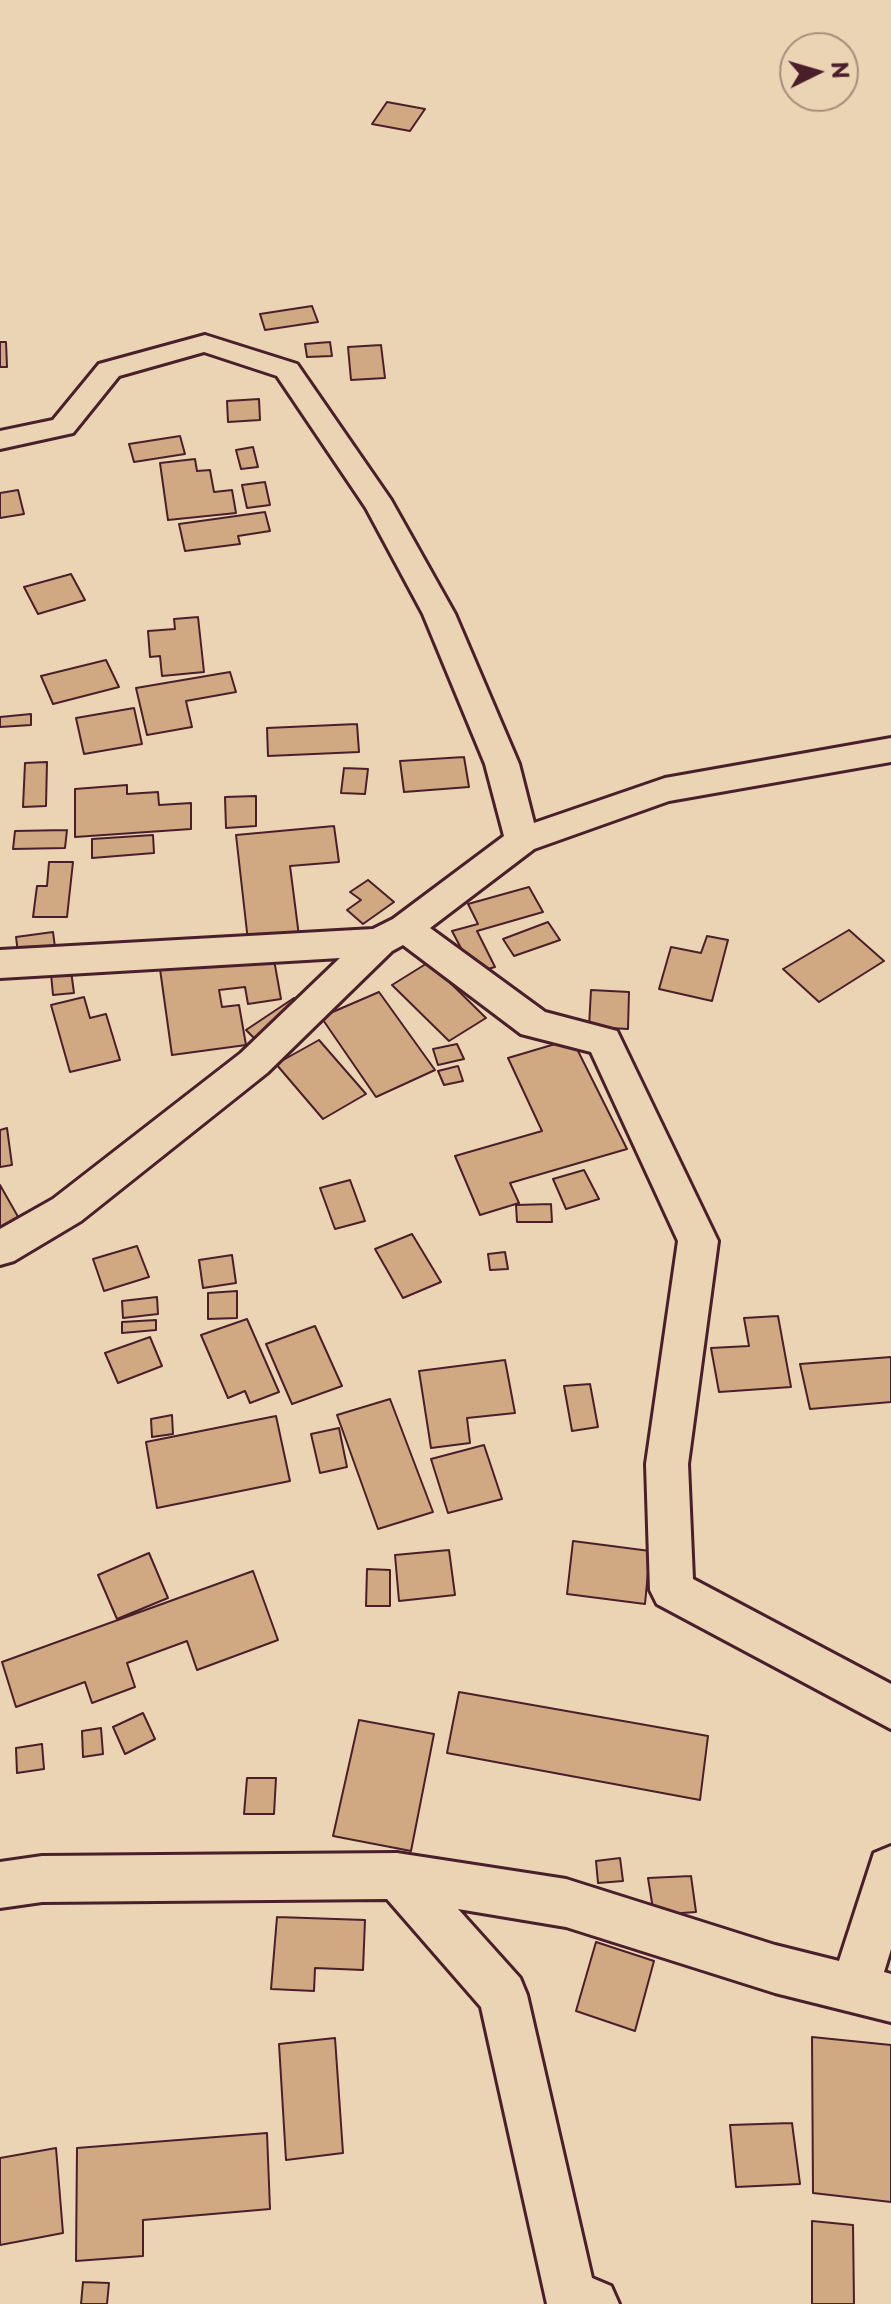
<!DOCTYPE html>
<style>
body{margin:0}
#map{position:relative;width:891px;height:2304px;overflow:hidden;background:#ebd4b4;font-family:"Playpen Sans",sans-serif}
canvas{display:block}
.north{position:absolute;left:779px;top:32px;width:80px;height:80px;box-sizing:border-box;background:#ebd4b4;border:2px solid #ab8c7d;border-radius:50%;rotate:85deg;font-size:22px;font-weight:700;line-height:32px;text-align:center;color:#4a1f2b}
.north::after{content:'';display:block;margin:auto;width:28px;height:36px;background:#4a1f2b;clip-path:polygon(50% 0,100% 100%,50% 72%,0 100%)}
</style>
<div id="map">
<canvas width="891" height="2304"></canvas>
<div class="north">N</div>
</div>
<script>
const context = document.querySelector('canvas').getContext('2d');
context.lineJoin = 'round';
function fill(path, color) {
  context.fillStyle = color;
  context.fill(path, 'evenodd');
}
function shape(rows) {
  const path = new Path2D();
  for (const r of rows) {
    path.moveTo(r[0], r[1]);
    for (let i = 2; i < r.length; i += 2) path.lineTo(r[i], r[i + 1]);
  }
  return path;
}
function trace(path, color, width, dash) {
  context.strokeStyle = color;
  context.lineWidth = width;
  context.lineCap = dash ? 'butt' : 'round';
  context.setLineDash(dash || []);
  context.stroke(path);
}
const building = shape([
 [387,102,425,109,410,131,372,124,387,102],
 [312,306,318,322,265,330,260,314,312,306],
 [0,342,6,342,7,367,0,367,0,342],
 [330,342,332,356,307,357,305,344,330,342],
 [381,345,385,378,351,380,348,347,381,345],
 [259,399,260,420,228,422,227,401,259,399],
 [180,436,185,454,134,462,129,444,180,436],
 [253,447,258,467,241,469,236,450,253,447],
 [195,459,197,471,210,470,214,492,232,490,236,513,168,520,160,463,195,459],
 [265,482,270,505,247,508,242,485,265,482],
 [18,490,24,514,0,518,0,493,18,490],
 [265,512,270,531,238,536,240,544,185,551,179,524,265,512],
 [71,574,85,600,38,614,24,587,71,574],
 [198,617,204,672,162,676,160,656,150,657,148,631,175,629,174,619,198,617],
 [106,660,119,687,53,704,41,676,106,660],
 [230,672,236,692,186,701,192,727,147,735,136,688,230,672],
 [134,708,142,744,84,754,76,718,134,708],
 [31,714,31,725,0,727,0,717,31,714],
 [357,724,359,752,268,756,267,728,357,724],
 [464,757,469,787,404,792,400,761,464,757],
 [47,762,46,806,23,807,25,763,47,762],
 [344,768,368,769,365,794,341,793,344,768],
 [127,785,127,794,158,792,159,805,191,803,191,829,75,837,75,789,127,785],
 [256,796,256,826,226,828,225,797,256,796],
 [334,826,339,862,290,866,299,936,248,941,236,835,334,826],
 [67,830,65,848,13,849,15,831,67,830],
 [153,835,154,853,92,858,92,839,153,835],
 [49,862,73,862,67,917,33,917,37,886,47,886,49,862],
 [368,880,394,902,363,924,347,910,361,900,350,892,368,880],
 [529,887,543,912,477,931,495,967,474,973,452,931,478,924,468,904,529,887],
 [548,922,560,940,514,956,503,939,548,922],
 [849,930,884,961,819,1002,783,969,849,930],
 [53,932,56,955,19,961,16,937,53,932],
 [707,936,728,940,712,1001,659,989,671,947,701,953,707,936],
 [273,954,281,999,248,1004,245,987,219,990,222,1007,239,1005,246,1045,172,1055,160,969,273,954],
 [429,962,486,1018,449,1041,392,985,429,962],
 [71,971,74,993,53,995,51,974,71,971],
 [591,990,629,992,628,1029,589,1027,591,990],
 [379,992,435,1070,376,1097,321,1017,379,992],
 [84,997,90,1018,106,1014,120,1060,70,1072,51,1005,84,997],
 [294,998,307,1011,259,1043,246,1030,294,998],
 [572,1039,627,1149,510,1183,519,1203,480,1215,455,1156,542,1131,508,1058,572,1039],
 [319,1040,366,1094,323,1119,276,1064,319,1040],
 [457,1044,464,1059,438,1065,433,1049,457,1044],
 [458,1066,463,1081,444,1085,438,1071,458,1066],
 [7,1128,12,1165,0,1167,0,1130,7,1128],
 [584,1170,599,1199,566,1209,553,1179,584,1170],
 [350,1180,365,1221,335,1229,320,1188,350,1180],
 [0,1185,21,1222,0,1232,0,1185],
 [551,1204,552,1222,517,1222,516,1205,551,1204],
 [412,1234,441,1282,403,1298,375,1249,412,1234],
 [137,1246,149,1277,104,1291,93,1259,137,1246],
 [505,1252,508,1269,490,1270,488,1254,505,1252],
 [232,1255,236,1283,203,1288,199,1260,232,1255],
 [237,1291,237,1318,208,1319,208,1293,237,1291],
 [157,1297,158,1314,123,1318,122,1301,157,1297],
 [778,1316,791,1387,719,1392,711,1348,749,1346,744,1318,778,1316],
 [247,1319,279,1392,250,1403,245,1391,228,1398,201,1335,247,1319],
 [156,1320,156,1330,122,1333,122,1322,156,1320],
 [315,1326,342,1386,292,1404,266,1344,315,1326],
 [150,1337,162,1366,118,1383,105,1353,150,1337],
 [891,1357,891,1402,810,1409,800,1364,891,1357],
 [505,1360,515,1413,467,1418,470,1443,431,1448,419,1371,505,1360],
 [590,1384,598,1427,572,1431,564,1386,590,1384],
 [390,1399,433,1512,378,1529,337,1415,390,1399],
 [172,1415,173,1434,152,1437,151,1419,172,1415],
 [276,1416,290,1481,157,1508,146,1442,276,1416],
 [339,1428,347,1467,320,1473,311,1434,339,1428],
 [484,1445,502,1499,448,1513,431,1459,484,1445],
 [573,1541,650,1551,645,1604,567,1594,573,1541],
 [449,1550,455,1595,399,1601,395,1555,449,1550],
 [149,1553,168,1598,117,1619,98,1575,149,1553],
 [367,1569,390,1570,390,1606,366,1606,367,1569],
 [253,1571,278,1640,197,1670,187,1641,127,1663,135,1687,92,1703,85,1682,16,1707,2,1662,253,1571],
 [459,1692,708,1736,700,1800,447,1753,459,1692],
 [143,1713,155,1739,125,1754,113,1727,143,1713],
 [359,1720,434,1734,411,1851,333,1836,359,1720],
 [101,1728,103,1754,83,1757,82,1731,101,1728],
 [42,1744,44,1769,17,1773,16,1748,42,1744],
 [247,1778,276,1778,274,1814,244,1814,247,1778],
 [620,1858,623,1881,598,1883,596,1861,620,1858],
 [691,1876,696,1912,654,1915,648,1878,691,1876],
 [277,1917,365,1920,363,1970,315,1968,314,1991,271,1989,277,1917],
 [596,1942,654,1961,635,2031,576,2011,596,1942],
 [812,2037,891,2045,891,2202,813,2193,812,2037],
 [335,2038,343,2153,286,2160,279,2044,335,2038],
 [792,2123,800,2184,736,2187,730,2125,792,2123],
 [267,2133,270,2209,143,2220,143,2256,76,2261,77,2148,267,2133],
 [56,2148,63,2233,0,2245,0,2158,56,2148],
 [812,2221,853,2225,854,2304,812,2304,812,2221],
 [83,2282,109,2283,107,2304,81,2304,83,2282]
]);
fill(building, '#d0a982');
trace(building, '#4a1f2b', 2);
const street = shape([
 [205,335,297,364,391,500,455,614,519,764,534,823,665,778,891,738,891,762,669,801,534,849,430,928,545,1012,617,1031,718,1241,688,1464,693,1579,891,1684,891,1729,657,1604,650,1590,646,1464,678,1241,591,1052,521,1034,403,945,392,951,267,1073,81,1221,14,1261,0,1265,0,1229,53,1199,241,1053,340,958,0,978,0,950,373,929,393,919,504,836,485,764,423,614,366,508,277,376,204,352,119,376,73,433,0,449,0,431,53,420,99,364,205,335],
 [891,1846,891,1949,884,1972,891,1974,891,2022,775,1993,566,1927,458,1909,520,1978,527,1995,592,2278,611,2286,619,2304,547,2304,481,2007,387,1899,42,1902,0,1908,0,1862,42,1856,397,1853,566,1879,775,1945,839,1961,874,1853,891,1846]
]);
trace(street, '#4a1f2b', 6);
fill(street, '#ebd4b4');
</script>
